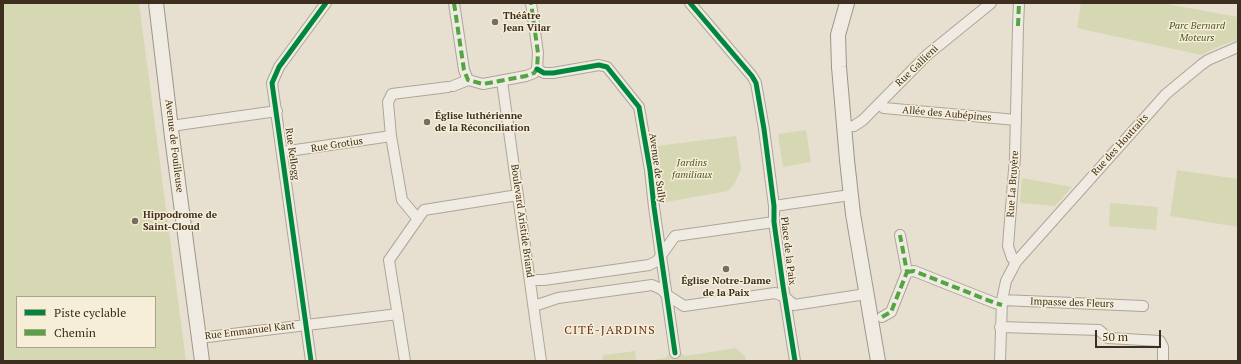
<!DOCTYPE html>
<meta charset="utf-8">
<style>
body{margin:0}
#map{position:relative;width:1241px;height:364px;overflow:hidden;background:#e7e0d1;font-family:"PT Serif",serif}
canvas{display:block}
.frame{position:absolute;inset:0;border:4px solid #3d2e20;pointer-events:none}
.legend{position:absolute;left:16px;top:296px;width:140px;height:52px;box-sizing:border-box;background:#f7eed8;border:1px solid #ada18e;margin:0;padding:5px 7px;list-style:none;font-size:12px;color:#3d2e20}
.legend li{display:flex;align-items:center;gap:8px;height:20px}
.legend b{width:20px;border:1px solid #ada18e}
.scale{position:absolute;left:1095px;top:330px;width:66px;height:18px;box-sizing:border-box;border:2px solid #3d2e20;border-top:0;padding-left:5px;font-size:12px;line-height:14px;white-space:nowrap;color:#3d2e20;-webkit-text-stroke:3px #f7eed8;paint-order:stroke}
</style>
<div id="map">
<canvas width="1241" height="364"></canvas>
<div class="frame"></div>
<ul class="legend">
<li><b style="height:5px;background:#00873e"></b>Piste cyclable</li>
<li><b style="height:5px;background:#54a441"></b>Chemin</li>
</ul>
<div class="scale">50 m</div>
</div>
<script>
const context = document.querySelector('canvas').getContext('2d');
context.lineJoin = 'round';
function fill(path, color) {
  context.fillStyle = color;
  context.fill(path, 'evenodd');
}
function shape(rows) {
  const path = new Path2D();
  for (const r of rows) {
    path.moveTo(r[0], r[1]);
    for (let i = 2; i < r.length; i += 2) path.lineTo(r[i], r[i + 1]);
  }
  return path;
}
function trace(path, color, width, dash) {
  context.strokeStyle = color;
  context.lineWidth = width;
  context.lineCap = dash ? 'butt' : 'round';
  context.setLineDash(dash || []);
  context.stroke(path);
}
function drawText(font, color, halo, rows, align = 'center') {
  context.font = font + ' "PT Serif",serif';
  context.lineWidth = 3;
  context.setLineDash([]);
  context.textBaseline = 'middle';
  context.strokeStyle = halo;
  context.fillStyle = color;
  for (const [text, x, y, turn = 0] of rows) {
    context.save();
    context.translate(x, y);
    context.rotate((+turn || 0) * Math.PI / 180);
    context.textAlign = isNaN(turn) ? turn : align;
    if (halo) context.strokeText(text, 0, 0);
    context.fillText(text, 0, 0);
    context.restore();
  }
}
fill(shape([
 [3,3,139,3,186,361,3,361],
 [17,297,155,297,155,347,17,347],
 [1081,3,1161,3,1238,17,1238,40,1222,45,1201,55,1077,28],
 [806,130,811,162,783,167,778,134],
 [736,136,741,169,735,183,728,191,666,202,657,146],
 [1177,170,1238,179,1238,227,1170,216],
 [1022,178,1072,187,1055,206,1020,203],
 [1110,203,1158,207,1156,230,1109,226],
 [736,348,745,356,746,361,647,361,665,358,669,354,679,352,685,356],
 [635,351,636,361,603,361,602,358,604,355]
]), '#d6d7b3');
const street = shape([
 [454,3,464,70,468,80,483,84,526,76,534,73,537,69,538,53,531,3],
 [690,3,752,76,756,83,764,129,774,206,774,222,783,286,795,361],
 [537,69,544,73,553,73,599,65,607,67,639,107,650,170,654,207,675,353],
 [502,81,541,361],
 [453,86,468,80],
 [879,104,884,108,1016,120],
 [171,126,277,111],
 [844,127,854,126,863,120,927,55,991,3],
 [282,152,391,136],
 [774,206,850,195],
 [418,219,402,200,391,136,388,102,392,94,448,87],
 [1016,262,1166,94,1201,65,1208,60,1238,47],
 [907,272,914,271,995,303,1002,305],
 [530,280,544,280,649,265,657,261,675,236,774,222],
 [1002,300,1143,306],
 [534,306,558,298,652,285,661,289,667,295,684,306,775,293,785,297,794,305,866,294],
 [882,317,891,312,907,272,900,235],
 [1000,327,1099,330,1108,338,1160,341,1163,347,1163,361],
 [199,338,398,314],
 [311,361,272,83,279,67,326,3],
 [405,361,389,260,424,210,518,195],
 [1000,361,1002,300,1006,281,1016,262,1012,258,1008,246,1015,157,1018,26,1019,3]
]);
const secondary = shape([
 [156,3,172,137,202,361],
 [847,3,838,35,839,67,847,160,853,214,878,361]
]);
trace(street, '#ada599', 12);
trace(secondary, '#9c958a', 16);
trace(street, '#efebe3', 10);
trace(secondary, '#efebe3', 14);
trace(shape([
 [454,3,464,70,468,80,483,84,526,76,534,73,537,69,538,53,531,3],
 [1018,26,1019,3],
 [907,272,914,271,995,303,1002,305],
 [882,317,891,312,907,272,900,235]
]), '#54a441', 4, [8, 4]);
trace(shape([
 [690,3,752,76,756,83,764,129,774,206,774,222,783,286,795,361],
 [537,69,544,73,553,73,599,65,607,67,639,107,650,170,654,207,675,353],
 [311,361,272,83,279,67,326,3]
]), '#00873e', 5);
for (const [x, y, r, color] of [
 [495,22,4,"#786c5e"],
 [427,122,4,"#786c5e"],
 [135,221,4,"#786c5e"],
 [726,269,4,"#786c5e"]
]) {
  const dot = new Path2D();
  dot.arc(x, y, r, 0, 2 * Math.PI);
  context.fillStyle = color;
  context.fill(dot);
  trace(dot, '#f7eed8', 1.5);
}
drawText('bold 10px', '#3d2e20', '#f7eed8', [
 ["Théâtre",503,16],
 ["Jean Vilar",503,28],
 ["Église luthérienne",435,116],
 ["de la Réconciliation",435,128],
 ["Hippodrome de",143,215],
 ["Saint-Cloud",143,227],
 ["Église Notre-Dame",726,281,"center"],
 ["de la Paix",726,293,"center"]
], 'left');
drawText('italic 10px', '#4d5a26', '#f7eed8', [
 ["Parc Bernard",1197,26],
 ["Moteurs",1197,38],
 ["Jardins",692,163],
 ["familiaux",692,175]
]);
drawText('10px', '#3d2e20', '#f7eed8', [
 ["Rue Gallieni",917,66,-44],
 ["Allée des Aubépines",947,114,5],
 ["Rue Grotius",337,145,-9],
 ["Rue des Houtraits",1120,145,-48],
 ["Avenue de Fouilleuse",174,146,83],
 ["Rue Kellogg",292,154,82],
 ["Avenue de Sully",657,168,82],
 ["Rue La Bruyère",1013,184,-86],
 ["Boulevard Aristide Briand",522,221,82],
 ["Place de la Paix",788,251,83],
 ["Impasse des Fleurs",1072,303,2],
 ["Rue Emmanuel Kant",250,331,-7]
]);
context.letterSpacing = '1px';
drawText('12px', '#6b2e1e', '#f7eed8', [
 ["CITÉ-JARDINS",610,331]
]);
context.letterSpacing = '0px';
</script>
